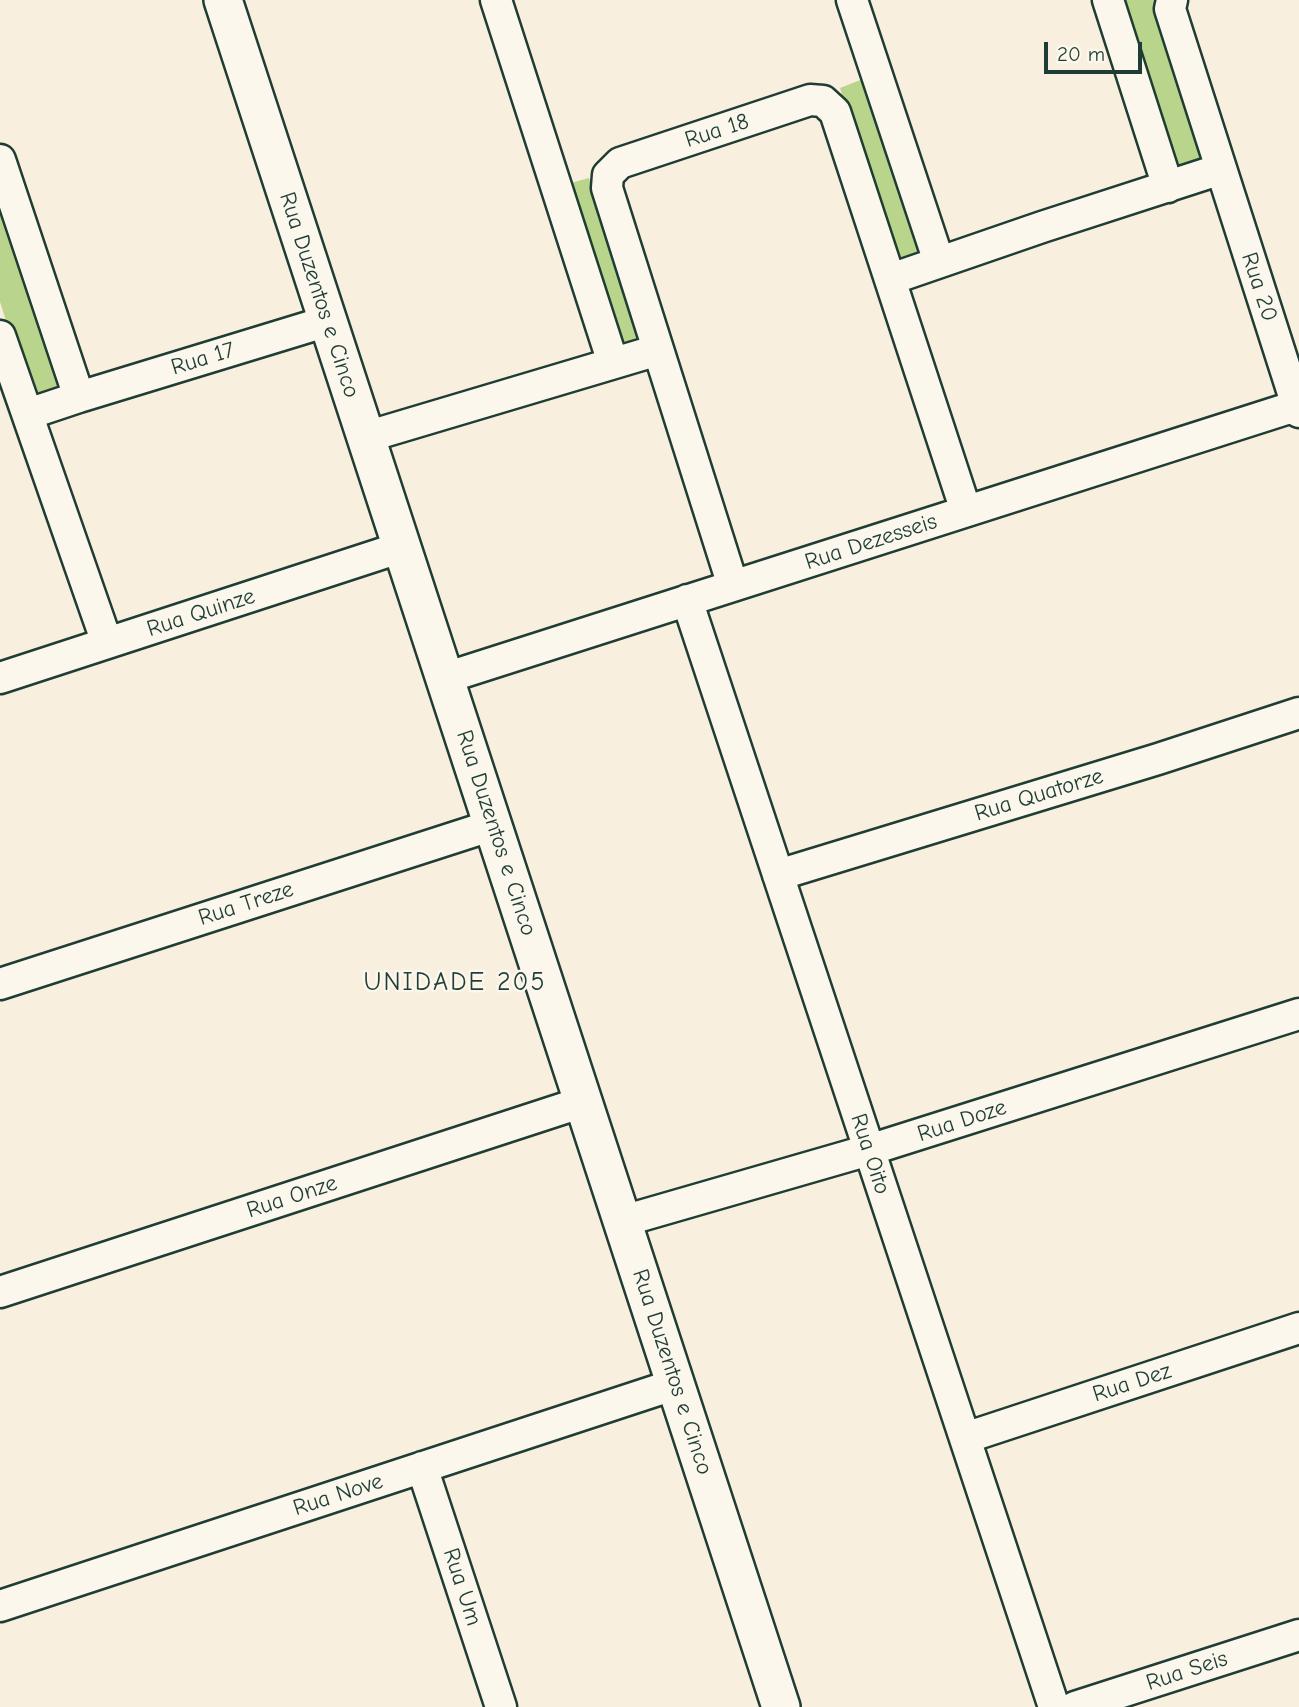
<!DOCTYPE html>
<style>
body{margin:0}
#map{position:relative;width:1299px;height:1707px;overflow:hidden;background:#f9efde;font-family:"Comic Neue",sans-serif}
canvas{display:block}
.scale{position:absolute;left:1044px;top:42px;width:98px;height:32px;box-sizing:border-box;border:4px solid #1f3d34;border-top:0;padding-left:9px;font-size:21px;line-height:24px;white-space:nowrap;color:#1f3d34;-webkit-text-stroke:5px #fbf7ec;paint-order:stroke}
</style>
<div id="map">
<canvas width="1299" height="1707"></canvas>
<div class="scale">20 m</div>
</div>
<script>
const context = document.querySelector('canvas').getContext('2d');
context.lineJoin = 'round';
function fill(path, color) {
  context.fillStyle = color;
  context.fill(path, 'evenodd');
}
function shape(rows) {
  const path = new Path2D();
  for (const r of rows) {
    path.moveTo(r[0], r[1]);
    for (let i = 2; i < r.length; i += 2) path.lineTo(r[i], r[i + 1]);
  }
  return path;
}
function trace(path, color, width, dash) {
  context.strokeStyle = color;
  context.lineWidth = width;
  context.lineCap = dash ? 'butt' : 'round';
  context.setLineDash(dash || []);
  context.stroke(path);
}
function drawText(font, color, halo, rows, align = 'center') {
  context.font = font + ' "Comic Neue",sans-serif';
  context.lineWidth = 5;
  context.setLineDash([]);
  context.textBaseline = 'middle';
  context.strokeStyle = halo;
  context.fillStyle = color;
  for (const [text, x, y, turn = 0] of rows) {
    context.save();
    context.translate(x, y);
    context.rotate((+turn || 0) * Math.PI / 180);
    context.textAlign = isNaN(turn) ? turn : align;
    if (halo) context.strokeText(text, 0, 0);
    context.fillText(text, 0, 0);
    context.restore();
  }
}
fill(shape([
 [1117,0,1155,0,1207,164,1174,177],
 [868,77,925,255,896,265,840,88],
 [589,178,642,340,618,349,567,184],
 [5,212,65,393,33,404,0,302,0,213]
]), '#b9d58c');
const minor = shape([
 [496,0,613,363],
 [852,0,939,262],
 [1108,0,1168,187],
 [1172,0,1170,9,1299,412],
 [0,160,79,397],
 [891,279,1042,227,1221,169],
 [0,336,107,643],
 [28,414,79,397,328,321],
 [366,437,658,350],
 [733,586,607,188,608,175,620,163,810,100,823,101,835,112,966,511],
 [687,600,1054,1707],
 [0,678,402,547],
 [445,678,1299,405],
 [778,875,1158,759,1299,713],
 [0,984,493,825],
 [623,1221,869,1150,1299,1014],
 [0,1292,583,1102],
 [965,1438,1299,1328],
 [422,1467,501,1707],
 [0,1606,676,1384],
 [1075,1707,1299,1635]
]);
const tertiary = shape([
 [223,0,781,1707]
]);
trace(minor, '#1f3d34', 35);
trace(tertiary, '#1f3d34', 42);
trace(minor, '#fbf7ec', 30);
trace(tertiary, '#fbf7ec', 37);
drawText('23px', '#1f3d34', '#fbf7ec', [
 ["Rua 18",717,131,-18],
 ["Rua 20",1259,287,72],
 ["Rua Duzentos e Cinco",319,295,72],
 ["Rua 17",203,359,-17],
 ["Rua Dezesseis",871,542,-18],
 ["Rua Quinze",201,613,-18],
 ["Rua Quatorze",1039,795,-17],
 ["Rua Duzentos e Cinco",496,833,72],
 ["Rua Treze",246,904,-18],
 ["Rua Doze",962,1121,-18],
 ["Rua Oito",870,1154,72],
 ["Rua Onze",292,1197,-18],
 ["Rua Duzentos e Cinco",672,1372,72],
 ["Rua Dez",1132,1383,-18],
 ["Rua Nove",338,1495,-18],
 ["Rua Um",462,1587,72],
 ["Rua Seis",1187,1671,-18]
]);
context.letterSpacing = '2px';
drawText('26px', '#1f3d34', '#fbf7ec', [
 ["UNIDADE 205",455,983]
]);
context.letterSpacing = '0px';
</script>
